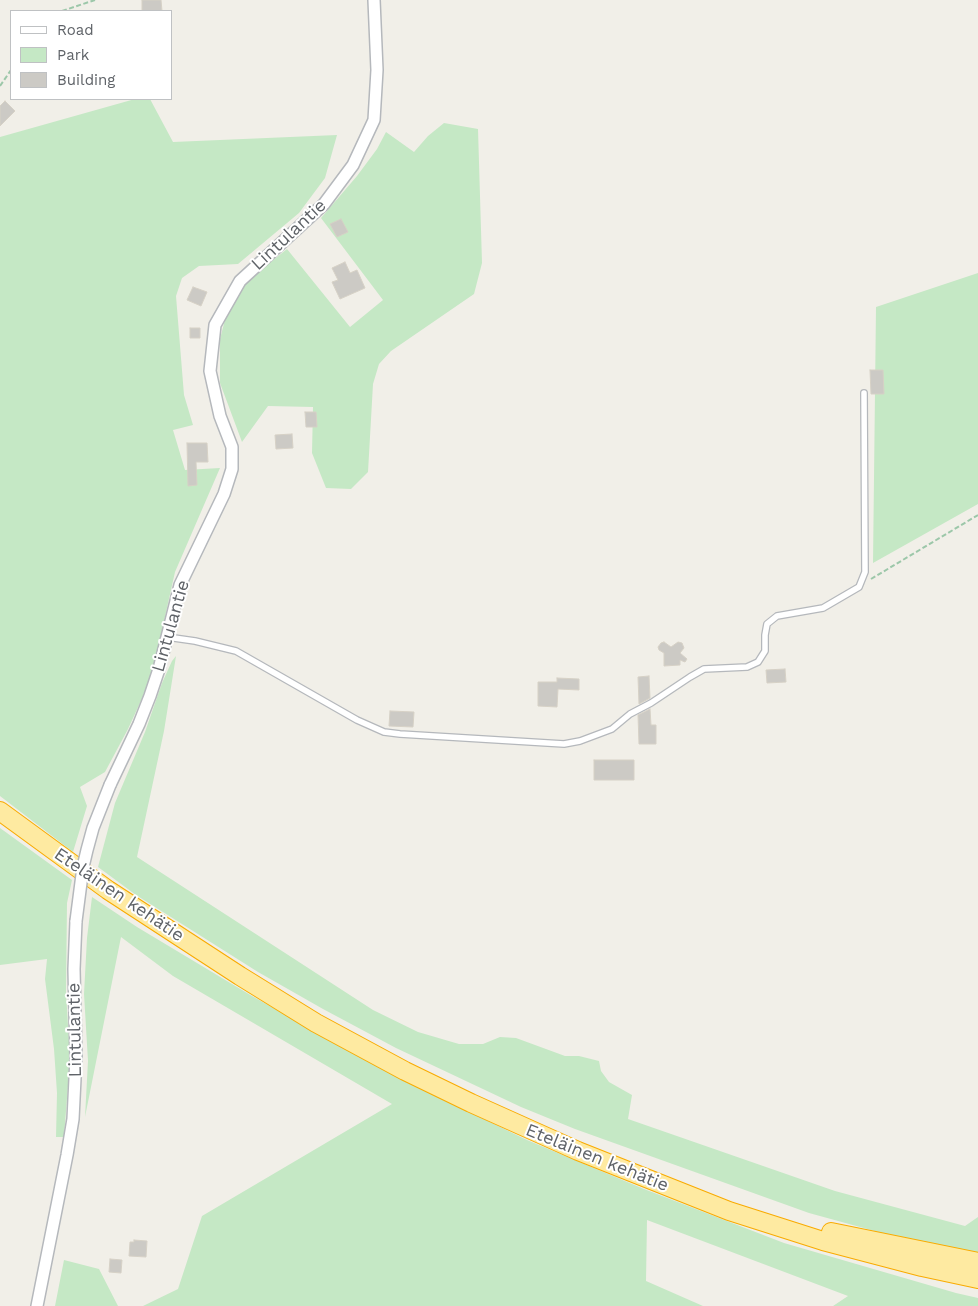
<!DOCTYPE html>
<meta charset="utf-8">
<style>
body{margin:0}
#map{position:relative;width:978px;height:1306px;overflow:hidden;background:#f1efe8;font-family:"Work Sans",sans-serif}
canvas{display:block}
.legend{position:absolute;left:10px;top:10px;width:162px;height:90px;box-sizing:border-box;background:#fff;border:1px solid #bfc1c3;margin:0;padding:6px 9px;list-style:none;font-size:15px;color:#5f6368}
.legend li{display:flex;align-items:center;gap:10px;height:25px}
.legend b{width:25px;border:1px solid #bfc1c3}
</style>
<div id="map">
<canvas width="978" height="1306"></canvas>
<ul class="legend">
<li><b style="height:6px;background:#fff"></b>Road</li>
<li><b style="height:14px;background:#c5e8c5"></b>Park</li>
<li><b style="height:14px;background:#cccac5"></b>Building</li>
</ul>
</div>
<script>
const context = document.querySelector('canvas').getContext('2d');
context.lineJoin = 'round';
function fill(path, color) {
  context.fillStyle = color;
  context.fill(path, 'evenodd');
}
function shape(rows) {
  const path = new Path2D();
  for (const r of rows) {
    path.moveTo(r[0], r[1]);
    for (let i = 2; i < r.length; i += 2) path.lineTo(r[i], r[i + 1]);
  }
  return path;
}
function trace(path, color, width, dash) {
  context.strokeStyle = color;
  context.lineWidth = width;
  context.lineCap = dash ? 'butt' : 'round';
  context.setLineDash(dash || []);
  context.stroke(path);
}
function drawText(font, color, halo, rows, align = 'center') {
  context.font = font + ' "Work Sans",sans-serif';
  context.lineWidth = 4;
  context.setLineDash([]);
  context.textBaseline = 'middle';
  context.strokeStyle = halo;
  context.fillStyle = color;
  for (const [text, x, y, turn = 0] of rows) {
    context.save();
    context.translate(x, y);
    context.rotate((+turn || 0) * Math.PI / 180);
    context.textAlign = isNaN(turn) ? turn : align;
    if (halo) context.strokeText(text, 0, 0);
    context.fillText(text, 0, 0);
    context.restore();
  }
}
fill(shape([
 [135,99,150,99,173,142,337,135,325,178,299,213,238,264,199,266,182,278,176,296,184,395,193,425,173,430,185,470,220,468,175,572,155,661,145,692,128,729,105,772,80,787,87,806,73,852,0,796,0,137],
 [444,123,478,129,482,263,474,294,391,351,379,364,373,384,368,472,351,489,326,488,312,453,313,407,268,406,242,442,220,383,220,339,227,312,247,281,287,249,350,327,383,300,321,218,357,176,377,149,386,132,414,152,428,136],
 [978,273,978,504,873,563,876,307],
 [176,656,164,731,137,857,373,1010,418,1032,459,1044,483,1044,500,1037,516,1038,565,1056,579,1056,599,1061,601,1071,609,1082,632,1095,628,1119,835,1191,965,1226,978,1217,978,1254,900,1238,809,1213,575,1129,521,1107,396,1048,323,1009,258,972,136,895,98,867,115,803,145,732,162,683,172,661],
 [0,828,72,880,67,903,66,992,70,1059,64,1137,56,1137,57,1093,54,1049,45,979,47,959,0,965],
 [92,897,137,927,252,996,389,1073,527,1140,644,1189,784,1243,956,1293,978,1298,978,1306,833,1306,848,1296,647,1220,646,1281,703,1306,143,1306,178,1289,202,1216,392,1104,173,976,121,937,85,1117,88,1061,84,994,87,938],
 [64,1260,99,1269,118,1306,55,1306]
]), '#c5e8c5');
const building = shape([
 [142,0,161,0,162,11,142,11,142,0],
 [5,101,15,111,0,126,0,106,5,101],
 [341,219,348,232,337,237,330,224,341,219],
 [345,262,350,273,357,270,365,288,340,299,332,282,338,280,332,268,345,262],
 [193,287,207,292,201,306,187,300,193,287],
 [190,328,200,328,200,338,190,338,190,328],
 [870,370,883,370,884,394,871,394,870,370],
 [305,412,316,412,317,427,306,427,305,412],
 [292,434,293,448,276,449,275,435,292,434],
 [187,443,207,443,208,462,196,462,197,485,188,486,187,443],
 [664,642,671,647,678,642,682,643,684,648,680,653,687,659,685,662,680,660,680,665,664,666,664,653,659,650,658,647,661,643,664,642],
 [785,669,786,682,767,683,766,670,785,669],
 [649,676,650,698,639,704,638,677,649,676],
 [557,678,579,679,579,690,558,689,557,707,538,706,538,682,557,682,557,678],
 [650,709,651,725,656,725,656,744,639,744,638,715,650,709],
 [390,711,414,712,413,727,389,726,390,711],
 [594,760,634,760,634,780,594,780,594,760],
 [134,1240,147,1241,146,1257,129,1256,130,1242,134,1242,134,1240],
 [110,1259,122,1260,121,1273,109,1272,110,1259]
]);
fill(building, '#cccac5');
trace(building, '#d6d1c6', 1);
const service = shape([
 [167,637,195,641,236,651,357,720,384,732,400,734,564,744,580,741,612,729,630,714,651,703,690,677,704,669,747,667,758,662,765,651,765,635,767,624,777,616,823,608,859,587,865,572,864,393]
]);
const minor = shape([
 [110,785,139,724,150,696,159,669,180,585,224,494,232,469,232,447,220,416,210,371,215,325,240,281,324,204,353,165,374,120,377,70,374,0],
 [37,1306,67,1155,73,1119,76,1058,74,969,76,921]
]);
const trunk = shape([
 [0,811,108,890,240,976,316,1023,405,1071,471,1103,578,1151,729,1211,823,1241,922,1267,978,1279],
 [831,1232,978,1262]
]);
trace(service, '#b5b8bc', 8);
trace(minor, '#b5b8bc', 14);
trace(trunk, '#f9ab00', 20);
trace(shape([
 [62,11,95,0],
 [0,86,11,70],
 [871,579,978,515]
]), '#9cc7a9', 2, [5, 2.5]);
trace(service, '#fff', 5.5);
trace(minor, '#fff', 11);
trace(trunk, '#feeaa1', 18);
const minorBridge = shape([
 [76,921,83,867,87,850,93,828,110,785]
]);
trace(minorBridge, '#b5b8bc', 14, []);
trace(minorBridge, '#fff', 11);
drawText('18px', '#5f6368', '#fff', [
 ["Lintulantie",289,235,-43],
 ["Lintulantie",171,626,-74],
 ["Eteläinen kehätie",119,895,34],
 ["Lintulantie",75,1030,-91],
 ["Eteläinen kehätie",597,1158,22]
]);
</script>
